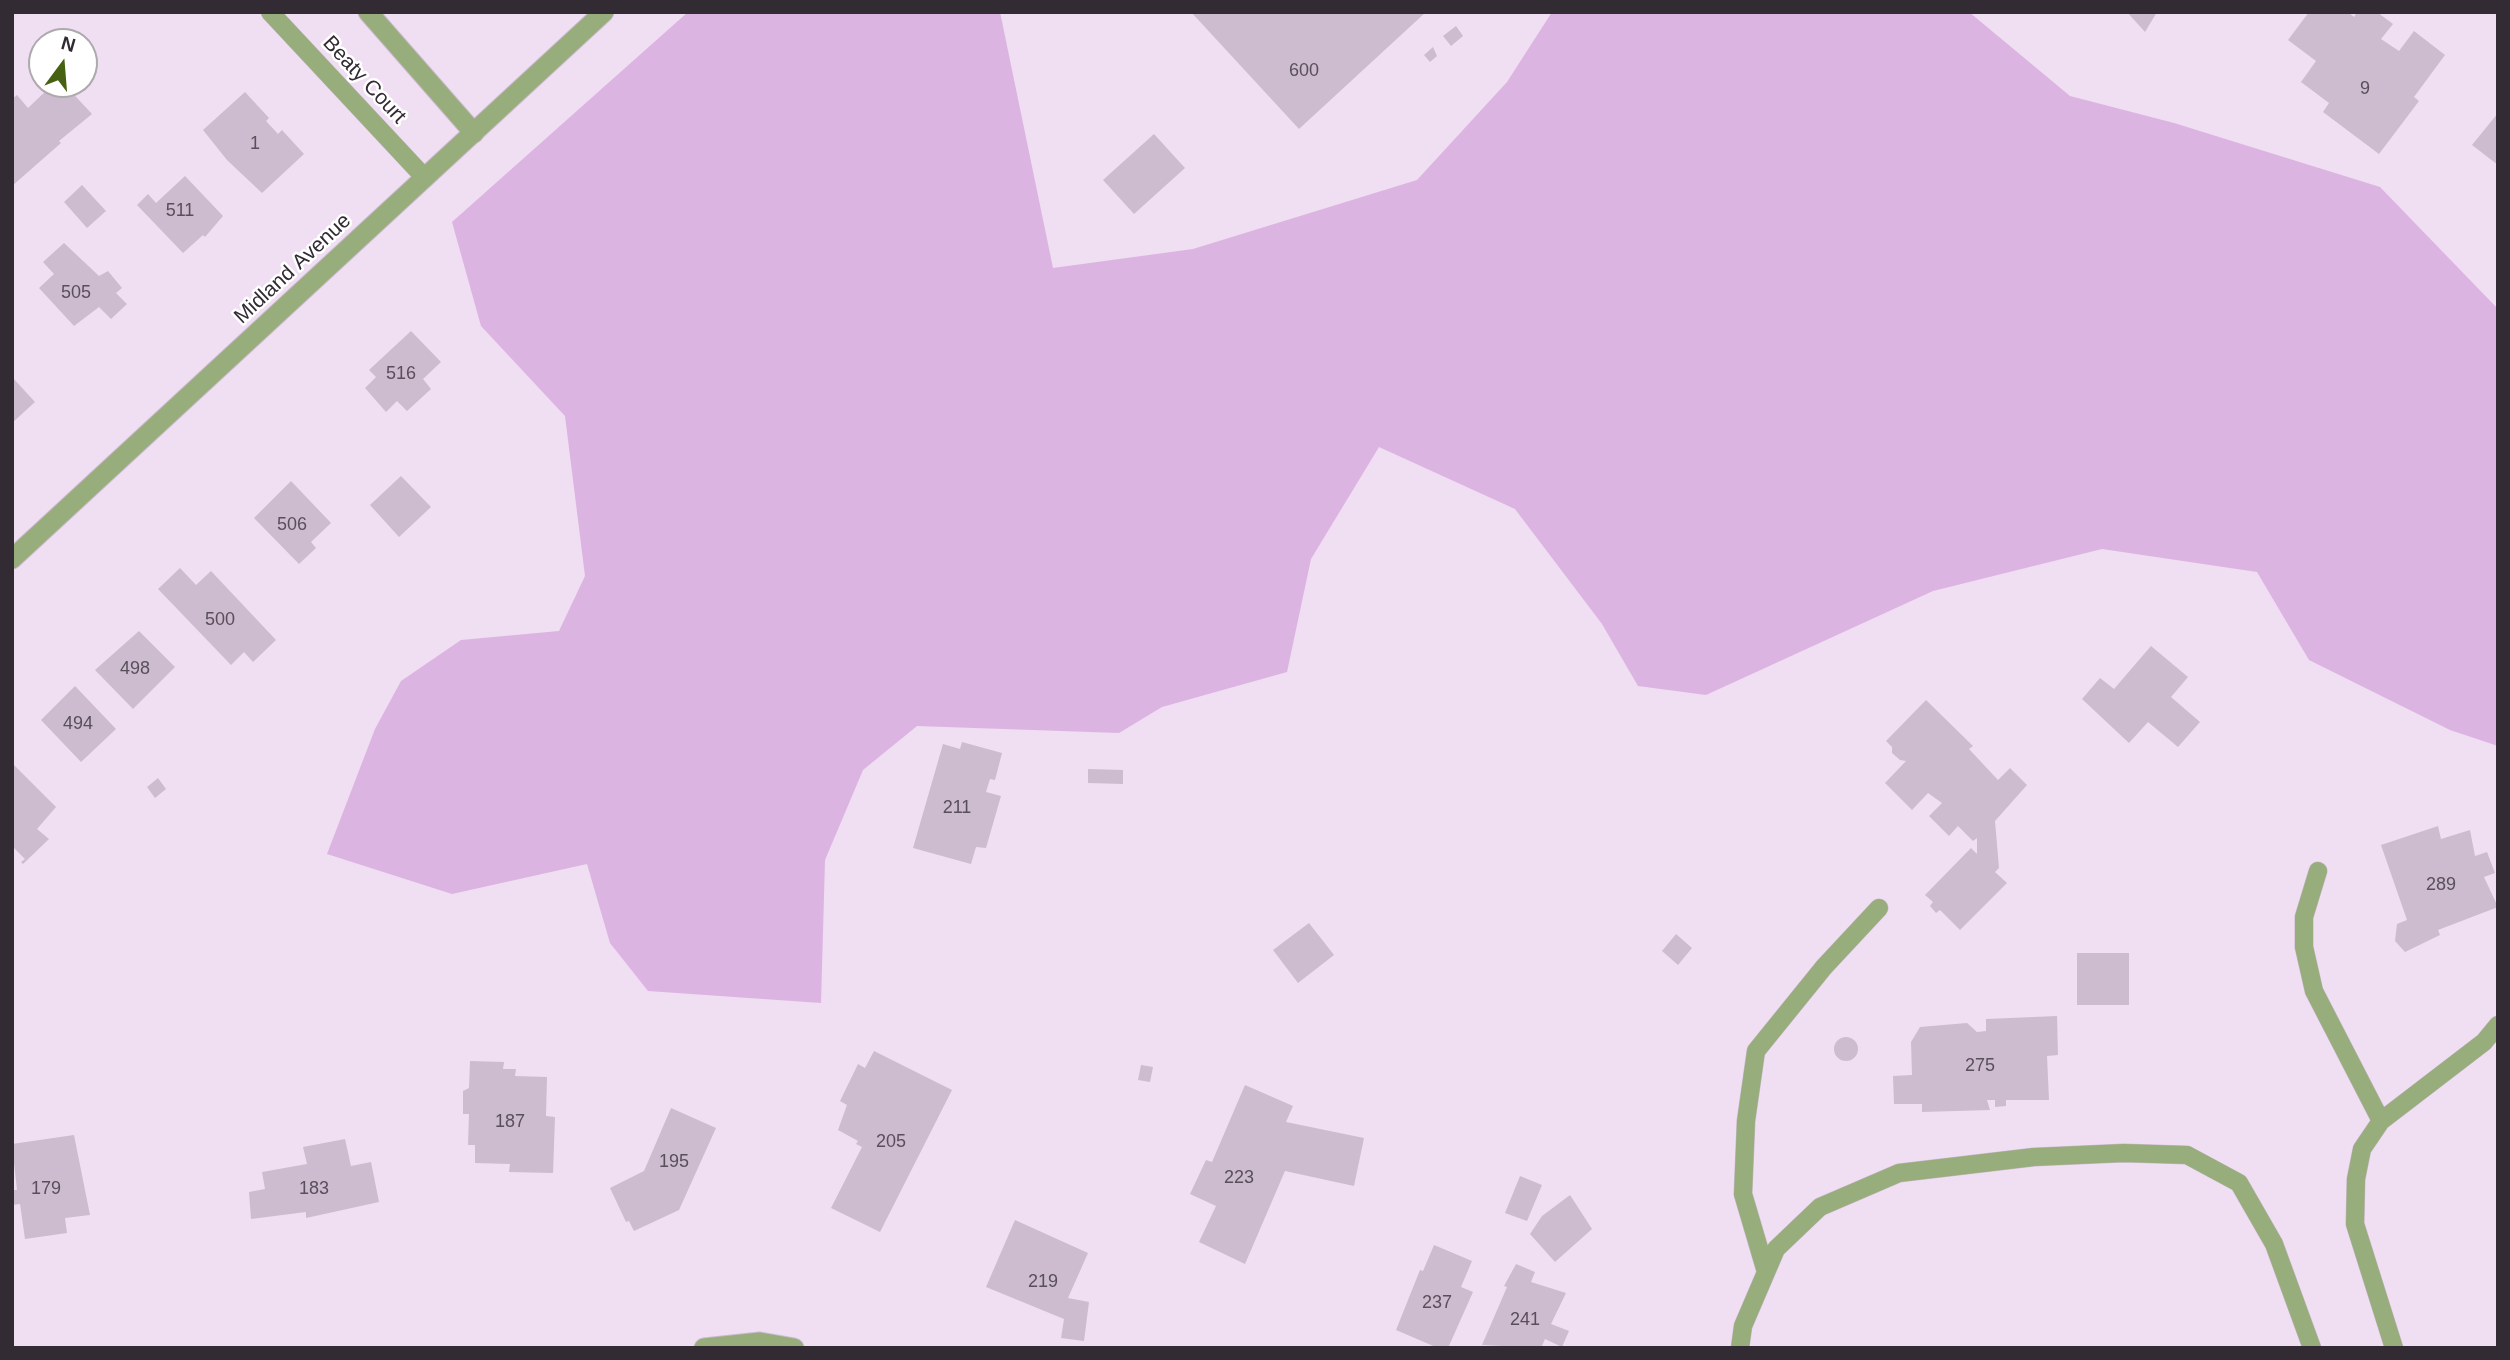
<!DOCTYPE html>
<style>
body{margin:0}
#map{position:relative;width:2510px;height:1360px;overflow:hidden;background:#f0def2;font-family:Arial,sans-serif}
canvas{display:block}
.frame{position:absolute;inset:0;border:14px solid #322b33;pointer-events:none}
.north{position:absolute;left:28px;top:28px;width:70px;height:70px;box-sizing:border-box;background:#fff;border:2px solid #adaaad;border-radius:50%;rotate:16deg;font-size:19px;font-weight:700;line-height:28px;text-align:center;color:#322b33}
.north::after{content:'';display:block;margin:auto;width:24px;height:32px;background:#476112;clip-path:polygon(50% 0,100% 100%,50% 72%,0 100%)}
</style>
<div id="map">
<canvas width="2510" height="1360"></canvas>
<div class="frame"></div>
<div class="north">N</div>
</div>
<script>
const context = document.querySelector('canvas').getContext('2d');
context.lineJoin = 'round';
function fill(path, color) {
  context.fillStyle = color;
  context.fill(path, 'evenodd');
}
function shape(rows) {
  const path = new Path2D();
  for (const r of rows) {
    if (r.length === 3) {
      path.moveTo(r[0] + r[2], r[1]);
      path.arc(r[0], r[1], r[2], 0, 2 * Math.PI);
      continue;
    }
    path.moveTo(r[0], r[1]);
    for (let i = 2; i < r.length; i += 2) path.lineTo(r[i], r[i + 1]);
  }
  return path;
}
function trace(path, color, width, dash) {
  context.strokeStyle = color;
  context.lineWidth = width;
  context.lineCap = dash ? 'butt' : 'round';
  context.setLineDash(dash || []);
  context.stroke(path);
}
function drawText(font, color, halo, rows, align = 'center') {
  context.font = font + ' Arial,sans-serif';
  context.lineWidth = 5;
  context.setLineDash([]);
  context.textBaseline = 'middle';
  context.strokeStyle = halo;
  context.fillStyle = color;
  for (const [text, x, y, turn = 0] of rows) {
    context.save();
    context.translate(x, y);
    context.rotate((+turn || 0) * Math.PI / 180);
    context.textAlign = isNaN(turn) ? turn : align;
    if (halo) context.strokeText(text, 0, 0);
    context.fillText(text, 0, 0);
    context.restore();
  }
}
fill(shape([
 [688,12,1000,12,1053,268,1193,249,1417,180,1507,82,1552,12,1969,12,2070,96,2174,123,2380,187,2498,309,2498,746,2450,730,2309,660,2257,572,2102,549,1933,591,1706,695,1638,686,1602,624,1515,509,1379,447,1311,559,1287,672,1162,707,1119,733,917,726,863,770,825,860,821,1003,648,991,610,943,587,864,452,894,327,854,375,729,401,681,461,640,559,631,585,576,565,416,481,326,452,222]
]), '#dcb4e1');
fill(shape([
 [1191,12,1426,12,1299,129],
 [2127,12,2157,12,2145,32],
 [2309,12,2348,12,2354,17,2357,12,2377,12,2393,24,2381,39,2399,51,2414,31,2445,55,2414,97,2419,101,2379,154,2323,112,2329,103,2301,82,2316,61,2288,40],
 [1456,26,1463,36,1451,46,1443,36],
 [1433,47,1437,56,1430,62,1424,55],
 [44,84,64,84,92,114,59,141,61,143,12,186,12,99,17,95,28,108,48,89],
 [245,92,269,118,266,121,278,134,282,130,304,154,262,193,227,160,203,130],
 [2498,113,2498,165,2472,145],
 [1154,134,1185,168,1134,214,1103,180],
 [185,176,223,216,205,237,203,235,183,253,137,205,148,194,156,203],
 [82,185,106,211,87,228,64,202],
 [64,243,99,276,108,271,122,288,116,293,127,304,111,319,99,307,74,326,39,288,54,274,43,262],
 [411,331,441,362,423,379,431,389,407,411,397,401,386,412,365,388,376,377,369,370],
 [12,377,35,402,12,423],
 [401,476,431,507,399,537,370,505],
 [291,481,331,523,311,542,316,548,299,564,254,518],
 [180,568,196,585,211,571,276,640,253,662,244,652,231,665,158,589],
 [139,631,175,667,133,709,95,670],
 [2151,646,2188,677,2171,697,2200,722,2178,747,2148,722,2129,743,2082,699,2100,678,2114,689],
 [75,686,116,729,81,762,41,720],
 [1926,700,1973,746,1969,749,1998,780,2010,768,2027,785,1995,821,1999,868,1995,872,2007,883,1960,930,1940,910,1936,913,1930,906,1933,902,1925,895,1971,848,1977,854,1977,838,1973,841,1958,826,1949,836,1929,816,1942,803,1928,793,1912,810,1885,783,1906,761,1900,760,1892,753,1892,747,1886,741],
 [962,742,1002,753,995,780,990,779,986,792,1001,796,986,848,976,847,971,864,913,848,943,744,960,749],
 [14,765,56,807,37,829,49,839,23,864,21,862,25,859,12,846],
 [1088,769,1123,770,1123,784,1088,783],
 [158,778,166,789,155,798,147,787],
 [2438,826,2441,839,2470,830,2475,856,2487,852,2495,873,2484,877,2498,907,2438,930,2440,935,2405,952,2395,941,2397,924,2407,920,2381,845],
 [1309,923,1334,955,1298,983,1273,950],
 [1676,934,1692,948,1678,965,1662,951],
 [2077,953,2129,953,2129,1005,2077,1005],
 [2057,1016,2058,1055,2047,1056,2049,1100,2006,1100,2006,1106,1995,1107,1995,1100,1987,1100,1990,1110,1922,1112,1922,1104,1894,1104,1893,1076,1912,1075,1911,1042,1920,1027,1967,1023,1977,1032,1986,1031,1986,1019],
 [1846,1049,12],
 [874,1051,952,1090,880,1232,831,1208,862,1147,856,1144,858,1141,838,1130,847,1105,840,1101,858,1064,865,1068],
 [470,1061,504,1062,503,1069,516,1069,515,1076,547,1077,546,1116,555,1117,553,1173,509,1172,510,1164,475,1163,475,1145,468,1145,469,1114,463,1114,463,1091,469,1088],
 [1141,1065,1153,1067,1150,1082,1138,1080],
 [1245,1085,1293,1106,1286,1122,1364,1138,1354,1186,1285,1171,1245,1264,1199,1242,1216,1206,1190,1194,1206,1160,1212,1162],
 [671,1108,716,1128,679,1210,634,1231,629,1221,626,1222,610,1188,644,1171],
 [74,1135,90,1215,65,1218,67,1233,25,1239,20,1204,12,1205,12,1190,17,1190,12,1144],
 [345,1139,351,1166,371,1162,379,1202,306,1218,306,1212,251,1219,249,1192,265,1189,262,1172,307,1164,303,1147],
 [1520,1176,1542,1185,1527,1221,1505,1213],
 [1570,1195,1592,1229,1555,1262,1530,1234,1542,1216],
 [1015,1220,1088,1253,1068,1298,1089,1302,1084,1341,1061,1338,1064,1319,986,1287],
 [1434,1245,1472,1261,1461,1287,1473,1292,1448,1348,1438,1348,1396,1330,1420,1270,1423,1271],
 [1516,1264,1535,1272,1531,1282,1566,1293,1551,1324,1569,1331,1562,1347,1545,1339,1541,1348,1482,1345,1507,1287,1504,1286]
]), '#cdbbcf');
const service = shape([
 [270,12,425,178],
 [2318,871,2304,917,2304,947,2314,991,2381,1121],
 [1766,1272,1743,1194,1746,1121,1756,1051,1824,967,1879,908],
 [1740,1348,1743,1326,1776,1249,1820,1207,1899,1173,2034,1157,2124,1153,2187,1155,2239,1183,2274,1244,2312,1348],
 [2394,1348,2355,1224,2356,1179,2362,1149,2381,1121,2484,1042,2498,1025]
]);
const minor = shape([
 [368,12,474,133]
]);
const tertiary = shape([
 [12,559,604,12],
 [704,1348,760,1342,794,1348]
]);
trace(service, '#cabacc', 19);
trace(minor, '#cabacc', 21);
trace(tertiary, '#cabacc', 21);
trace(service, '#98ad7c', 18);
trace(minor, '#98ad7c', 19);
trace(tertiary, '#98ad7c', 19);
drawText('18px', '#594f5a', null, [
 ["600",1304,71],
 ["9",2365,89],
 ["1",255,144],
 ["511",180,211],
 ["505",76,293],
 ["516",401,374],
 ["506",292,525],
 ["500",220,620],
 ["498",135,669],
 ["494",78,724],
 ["211",957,808],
 ["289",2441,885],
 ["275",1980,1066],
 ["187",510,1122],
 ["205",891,1142],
 ["195",674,1162],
 ["223",1239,1178],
 ["179",46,1189],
 ["183",314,1189],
 ["219",1043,1282],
 ["237",1437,1303],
 ["241",1525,1320]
]);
drawText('21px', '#322b33', '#fff', [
 ["Beaty Court",364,80,47],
 ["Midland Avenue",293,269,-43]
]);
</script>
